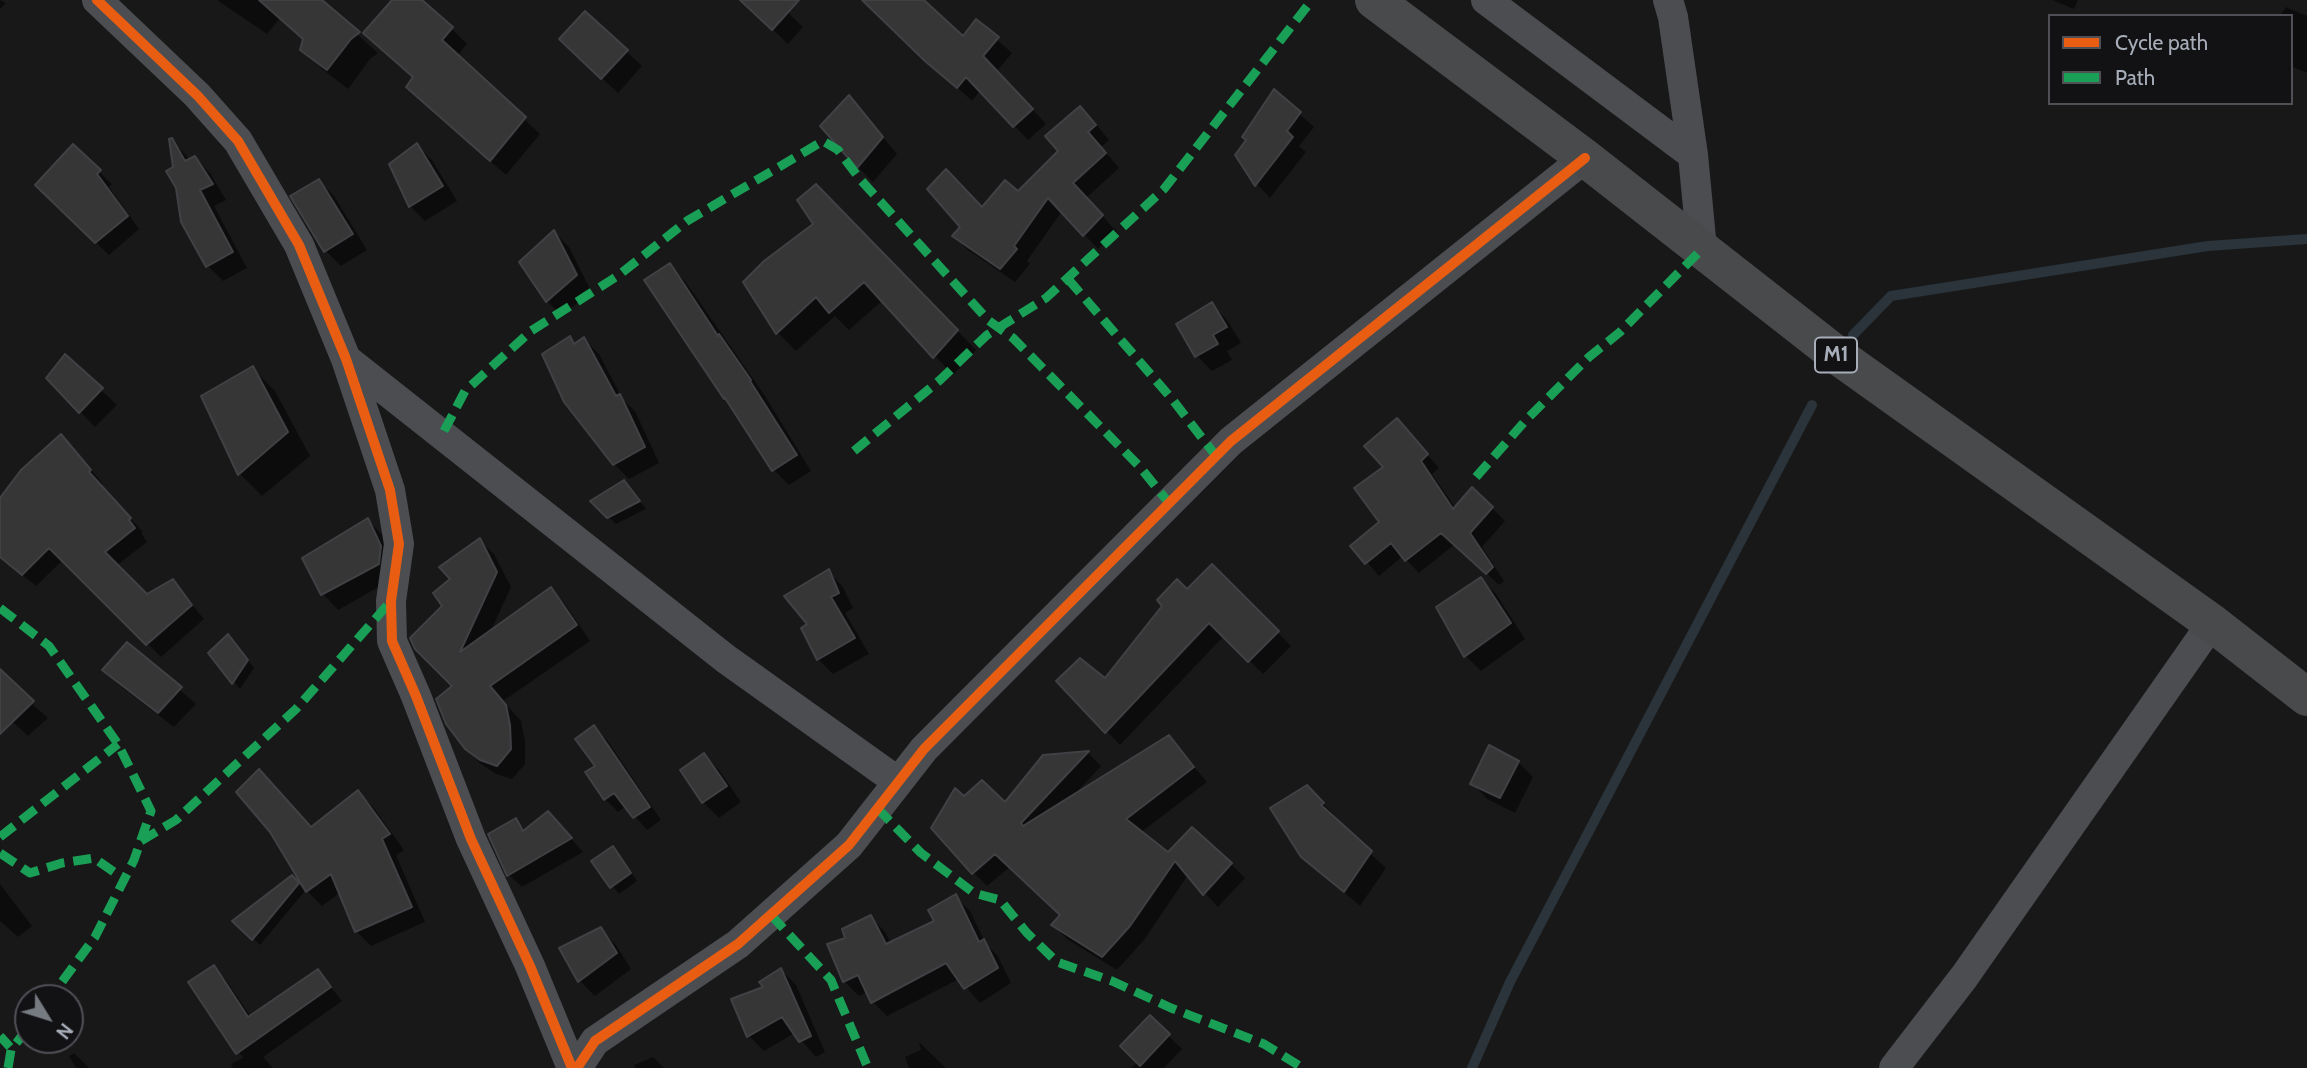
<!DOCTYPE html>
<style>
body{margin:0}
#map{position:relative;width:2307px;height:1068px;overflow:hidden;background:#181818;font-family:Cabin,sans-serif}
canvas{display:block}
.legend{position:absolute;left:2048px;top:14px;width:245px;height:91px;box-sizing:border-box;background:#121214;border:2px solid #4e5056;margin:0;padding:9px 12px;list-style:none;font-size:21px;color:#a8aeb9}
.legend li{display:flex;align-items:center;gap:14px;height:35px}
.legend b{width:35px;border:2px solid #4e5056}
.north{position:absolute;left:14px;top:984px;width:70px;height:70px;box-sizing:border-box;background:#121214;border:2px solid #4e5056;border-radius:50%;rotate:128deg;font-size:19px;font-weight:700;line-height:28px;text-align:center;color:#a8aeb9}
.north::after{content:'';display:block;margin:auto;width:24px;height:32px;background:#767a81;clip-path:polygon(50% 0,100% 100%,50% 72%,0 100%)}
</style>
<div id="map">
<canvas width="2307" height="1068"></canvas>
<ul class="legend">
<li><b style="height:9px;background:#e95d12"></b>Cycle path</li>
<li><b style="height:9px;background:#1a9f57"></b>Path</li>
</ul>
<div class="north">N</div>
</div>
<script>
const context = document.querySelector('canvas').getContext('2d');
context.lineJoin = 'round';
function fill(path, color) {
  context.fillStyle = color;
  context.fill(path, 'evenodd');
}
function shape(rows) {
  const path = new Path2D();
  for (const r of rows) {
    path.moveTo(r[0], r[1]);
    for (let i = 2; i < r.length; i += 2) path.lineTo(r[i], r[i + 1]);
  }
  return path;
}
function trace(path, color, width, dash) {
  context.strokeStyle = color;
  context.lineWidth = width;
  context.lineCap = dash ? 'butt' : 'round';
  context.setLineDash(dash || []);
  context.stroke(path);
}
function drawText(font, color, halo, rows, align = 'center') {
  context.font = font + ' Cabin,sans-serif';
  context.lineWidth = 6;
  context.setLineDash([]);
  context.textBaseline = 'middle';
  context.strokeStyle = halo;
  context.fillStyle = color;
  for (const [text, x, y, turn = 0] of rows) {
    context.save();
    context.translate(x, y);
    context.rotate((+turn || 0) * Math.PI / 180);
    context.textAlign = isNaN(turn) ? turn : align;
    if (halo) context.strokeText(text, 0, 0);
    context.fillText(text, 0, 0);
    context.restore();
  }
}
fill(shape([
 [0,0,6,3,0,9],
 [217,0,319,0,378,53,370,59,348,89,322,69,302,49,305,40,280,18,267,34],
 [394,0,420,0,452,29,467,44,457,56,540,134,506,175,423,102,414,78],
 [742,0,775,0,803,27,788,44],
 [863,0,922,0,963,39,977,22,1012,53,997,71,1046,124,1028,140,981,90,972,101],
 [2052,0,2078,0,2074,9],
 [2286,7,2307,16,2307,73,2291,66,2291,16,2280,16],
 [585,13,642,66,618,93,576,54],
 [1275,92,1314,127,1299,146,1306,152,1270,198,1257,184,1237,155,1248,141],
 [849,97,897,154,873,182,858,167],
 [1094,122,1109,140,1101,147,1119,168,1086,198,1116,231,1098,249,1062,211,1027,261,1030,264,1015,282,968,250,954,236,982,209,1018,194],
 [172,140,190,160,195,158,210,173,226,200,214,206,247,268,223,281,208,266,175,168],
 [417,145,432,160,457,201,425,221,410,206],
 [73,147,112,184,109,187,139,229,109,255,37,185],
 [319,181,334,196,367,250,341,266,326,251],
 [835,205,976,350,953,375,883,300,849,330,835,316,796,351,777,332,815,224],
 [554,232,569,247,591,291,562,316,547,301],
 [669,266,685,281,765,396,811,471,789,485,774,470],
 [1212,304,1227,320,1241,343,1227,351,1232,360,1212,371,1197,356],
 [570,338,576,344,584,339,599,354,623,400,635,411,659,463,629,479,614,464],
 [65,356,117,405,95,427,48,378],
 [252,368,275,391,310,456,262,496,240,474,203,397],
 [1409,433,1439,468,1432,474,1456,509,1492,508,1505,521,1482,547,1504,581,1499,585,1455,544,1419,573,1403,556,1379,576,1353,546,1382,522,1385,467],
 [74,449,103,484,101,486,143,532,141,533,147,542,116,566,147,596,172,581,204,619,161,657,63,560,36,586,0,557,0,501],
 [631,489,646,509,616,524,592,501],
 [367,520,383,535,393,579,338,610,323,594,304,559],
 [479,540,494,554,511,587,490,633,551,590,565,604,590,641,503,701,521,721,525,741,525,764,512,779,496,774,481,764,466,748,455,687,445,606,453,579],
 [1212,566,1291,646,1263,674,1224,636,1120,745,1058,681,1105,681,1165,606,1187,591],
 [828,571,843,587,853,608,845,613,869,654,833,674,818,659,810,625],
 [1481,579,1496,594,1525,639,1481,671,1466,656,1439,608],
 [127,644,196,704,174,727,119,685,104,669],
 [235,644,254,668,240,689,210,653],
 [0,676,48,718,28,736,0,710],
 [594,727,607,740,661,820,647,830,626,806,618,812,605,799,597,766],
 [1169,738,1207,782,1140,833,1168,855,1231,864,1245,878,1218,907,1188,875,1144,940,1117,970,1067,939,1053,925,1062,915,1010,867,987,886,973,872,964,798,1005,804,1044,756,1088,753,1101,766,1075,794],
 [704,755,719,770,741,802,719,818,703,802,682,771],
 [1518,762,1533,777,1515,813,1487,799,1472,783],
 [1307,787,1338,819,1335,821,1386,868,1360,906,1302,856],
 [358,792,373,807,404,850,396,855,425,922,371,946,356,931,341,892,322,906,307,891],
 [516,821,526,831,561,827,583,852,522,887,509,875],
 [620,856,637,881,619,894,594,862],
 [292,878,305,891,260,945,235,921],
 [0,884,32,926,18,937,0,921],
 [955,896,970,911,986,944,998,956,1011,983,980,1003,959,979,887,1016,872,1001,868,992,859,996,844,981,847,939,871,917,885,932,891,943,936,921],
 [600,929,616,945,631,969,595,996,580,981],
 [213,967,226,980,251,1017,318,971,342,1001,263,1057,273,1068,233,1068,231,1064,243,1058,190,983],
 [781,970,796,985,825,1052,816,1057,795,1033,764,1051,749,1036,765,988],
 [1150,1018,1182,1049,1164,1068,1130,1068,1139,1062],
 [919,1042,946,1068,909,1068,905,1057,921,1050],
 [74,1053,89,1068,76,1068,69,1056],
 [653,1057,664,1068,635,1068,634,1065]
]), '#0007');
trace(shape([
 [1853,335,1891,296,2208,246,2307,239],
 [1472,1068,1510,982,1812,405]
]), '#2a343a', 10);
const building = shape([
 [259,0,322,0,360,32,351,39,327,70,300,50,303,39,259,0],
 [392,0,422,0,453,27,442,40,526,117,490,161,406,87,413,77,363,33,392,0],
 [740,0,799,0,772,30,740,0],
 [862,0,924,0,963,36,976,19,999,37,983,56,1033,109,1013,127,966,77,957,88,926,62,862,0],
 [585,11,628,50,601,79,559,39,585,11],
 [1274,89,1301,112,1287,131,1293,137,1255,186,1235,155,1246,140,1242,137,1274,89],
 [849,95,883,137,857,168,820,126,849,95],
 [1080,106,1096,125,1088,132,1106,153,1073,183,1103,215,1083,236,1048,198,1014,246,1017,249,1000,269,952,236,960,227,927,189,946,169,982,207,1005,180,1018,191,1058,151,1045,136,1080,106],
 [172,138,185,161,195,156,213,184,200,190,233,252,206,267,181,222,176,188,166,171,173,167,169,139,172,138],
 [417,143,443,186,409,207,389,164,417,143],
 [73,144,101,170,97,174,128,216,95,243,35,185,73,144],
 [319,179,353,234,324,252,290,196,319,179],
 [816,184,958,330,933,358,864,282,829,313,816,297,776,334,743,282,764,261,813,224,797,200,816,184],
 [554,230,577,275,546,302,519,262,554,230],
 [670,263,718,336,719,334,751,380,750,381,797,455,772,471,725,398,724,399,644,280,670,263],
 [1212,302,1227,327,1213,335,1218,344,1195,357,1176,324,1212,302],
 [570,336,574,344,584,337,616,396,620,394,645,447,613,465,564,402,542,354,570,336],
 [65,354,103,388,79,413,46,378,65,354],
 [253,366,288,432,238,475,201,396,253,366],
 [1397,418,1428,454,1421,461,1453,509,1472,487,1493,507,1470,533,1493,567,1486,574,1441,533,1405,561,1391,543,1365,564,1350,546,1379,522,1354,488,1383,467,1364,446,1397,418],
 [61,434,91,470,89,472,131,518,129,520,135,528,105,552,147,594,173,579,192,605,146,645,49,548,22,575,0,557,0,498,21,470,61,434],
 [624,480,640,501,607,518,590,501,624,480],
 [368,518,381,546,379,564,321,595,302,558,368,518],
 [480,538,497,572,460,652,551,587,577,625,490,686,506,705,510,725,511,749,497,766,480,760,465,749,446,724,436,699,452,686,415,649,410,638,442,606,433,593,450,579,439,567,480,538],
 [1212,564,1279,631,1248,662,1209,623,1105,733,1056,681,1080,658,1105,678,1162,606,1157,600,1177,579,1187,589,1212,564],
 [829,569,839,593,831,597,855,638,817,660,801,628,807,624,784,596,829,569],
 [1481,577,1511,623,1464,657,1436,607,1481,577],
 [228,634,248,660,232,684,208,653,228,634],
 [127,642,182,687,158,713,102,670,127,642],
 [0,669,34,701,0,734,0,669],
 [594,725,650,807,633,818,614,793,604,800,585,772,595,766,575,739,594,725],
 [1169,735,1194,767,1126,819,1168,852,1192,827,1232,863,1203,895,1175,861,1130,926,1102,957,1051,925,1060,915,995,854,972,874,931,828,955,788,964,796,982,780,1005,802,1043,755,1089,751,1021,823,1023,826,1169,735],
 [1489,745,1519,761,1500,798,1470,784,1489,745],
 [704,753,727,786,702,803,680,770,704,753],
 [259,769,311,827,358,790,390,834,382,839,412,907,355,932,331,874,306,892,270,832,236,792,259,769],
 [1307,785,1324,803,1321,805,1372,851,1344,892,1301,857,1270,808,1307,785],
 [548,811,572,838,507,876,488,834,516,818,523,831,548,811],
 [613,846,631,873,610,888,591,861,613,846],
 [292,875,299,883,252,940,232,921,292,875],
 [956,894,979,942,984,939,998,968,964,989,946,963,871,1003,858,975,843,982,827,944,845,938,842,929,871,915,886,944,934,921,928,910,956,894],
 [601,927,617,953,578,982,559,948,601,927],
 [214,965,248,1017,318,969,331,987,236,1054,188,982,214,965],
 [781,968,811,1036,799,1042,782,1017,747,1037,731,999,763,987,759,982,781,968],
 [1150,1015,1170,1034,1140,1066,1120,1046,1150,1015]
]);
fill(building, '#363637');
trace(building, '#404144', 2);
trace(shape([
 [97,0,197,95,238,141,299,245,346,359,390,490,399,544,391,601,392,641,416,696,471,839,530,966,572,1068],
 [1486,0,1693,155],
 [1668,0,1673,17,1693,155,1702,249],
 [346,359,726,659,897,781],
 [577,1068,595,1041,738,944,849,845,924,749,1231,441,1585,158],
 [1894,1068,1964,977,2212,623]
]), '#4b4d51', 30);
trace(shape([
 [1374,0,1585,158,1838,356,2212,623,2307,697]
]), '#494a4c', 38);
trace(shape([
 [1068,279,1172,399,1216,456],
 [444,431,465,391,531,331,619,275,687,221,823,141,838,150,859,178,988,320,1013,338,1140,467,1169,503],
 [854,451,940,380,987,335,1046,298,1164,189,1312,0],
 [1476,477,1526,420,1589,357,1620,332,1702,249],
 [0,608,49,646,118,744,151,811,134,860,95,937,50,998],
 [877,808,921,853,974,893,1000,900,1027,933,1057,962,1112,981,1171,1008,1264,1044,1303,1068],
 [0,837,118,744],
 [141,841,176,820,296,709,391,601],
 [0,853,30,873,62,863,94,858,124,879],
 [771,915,831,980,868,1068],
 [0,1036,10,1047],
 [8,1068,11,1050,28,1028]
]), '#1a9f57', 9, [18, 9]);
trace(shape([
 [97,0,197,95,238,141,299,245,346,359,390,490,399,544,391,601,392,641,416,696,471,839,530,966,572,1068],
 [577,1068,595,1041,738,944,849,845,924,749,1231,441,1585,158]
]), '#e95d12', 10);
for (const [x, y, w] of [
 [1836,355,42]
]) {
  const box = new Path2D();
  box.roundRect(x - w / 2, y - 17.5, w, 35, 5);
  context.fillStyle = '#121214';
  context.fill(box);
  trace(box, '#a8aeb9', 2);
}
drawText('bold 21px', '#a8aeb9', null, [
 ["M1",1836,355]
]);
</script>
